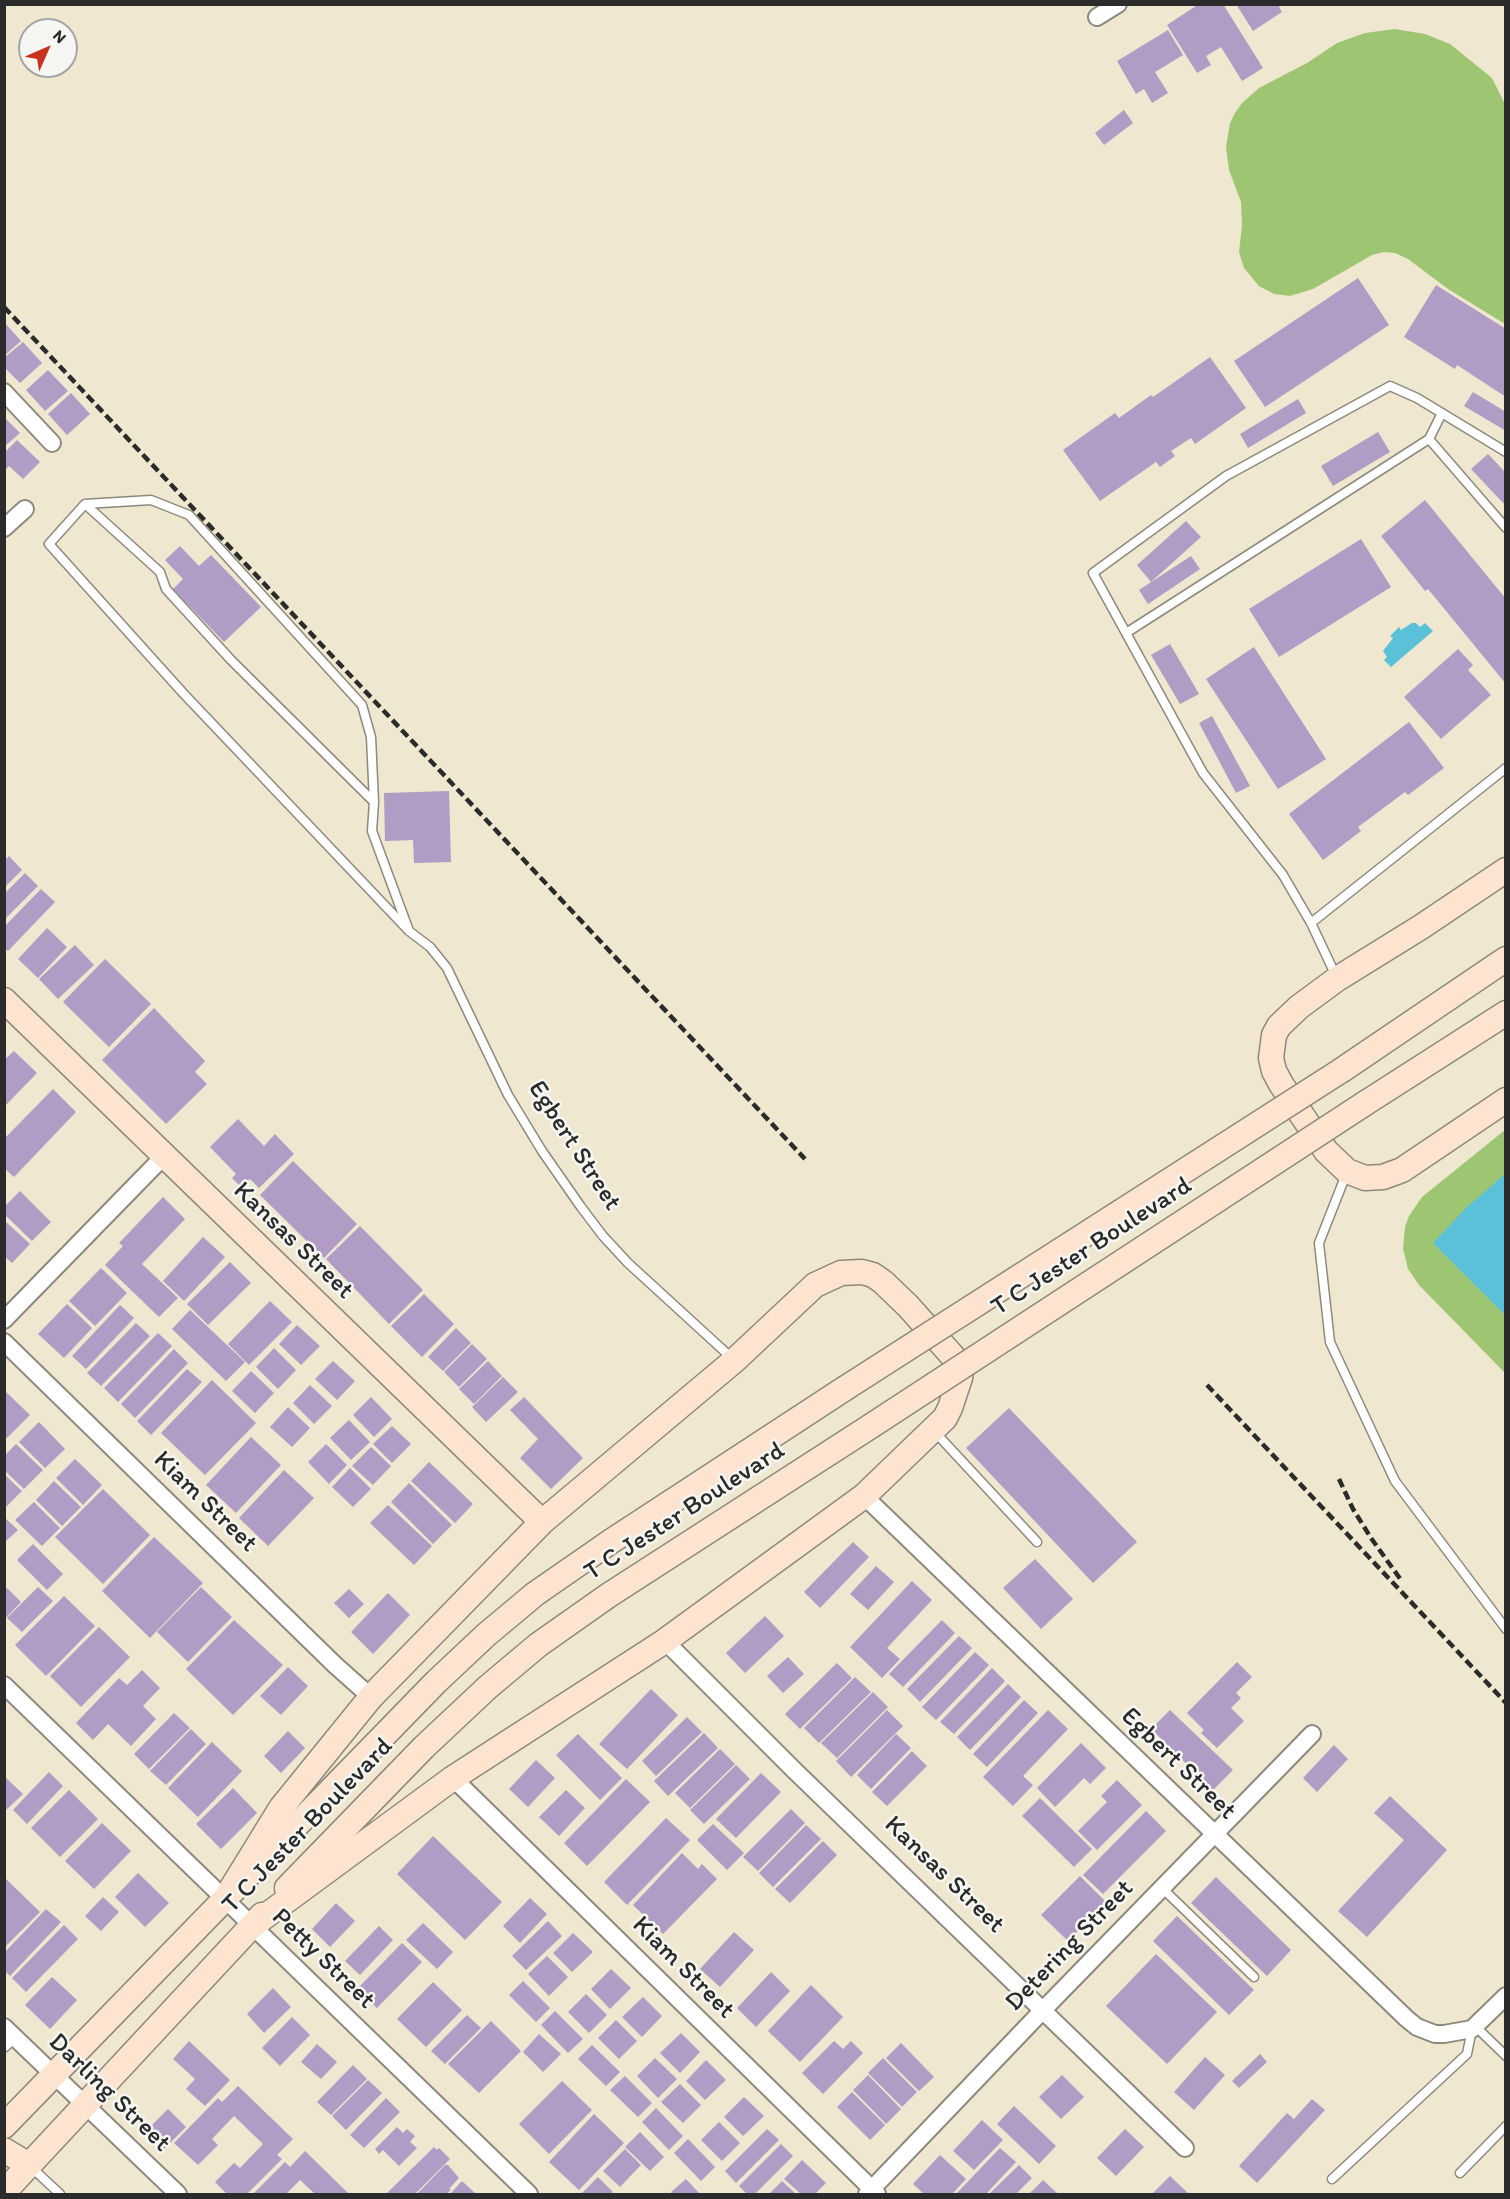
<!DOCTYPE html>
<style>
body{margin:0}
#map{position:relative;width:1510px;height:2199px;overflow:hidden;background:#efe7cf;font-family:Itim,sans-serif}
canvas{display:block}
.frame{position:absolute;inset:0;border:6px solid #2b2b2b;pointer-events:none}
.north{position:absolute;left:18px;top:18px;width:60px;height:60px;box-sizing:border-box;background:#f6f6f2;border:2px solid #a5a5a2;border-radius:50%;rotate:45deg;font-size:16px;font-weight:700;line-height:24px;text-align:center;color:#2b2b2b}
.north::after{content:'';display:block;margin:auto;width:21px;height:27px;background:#c8321e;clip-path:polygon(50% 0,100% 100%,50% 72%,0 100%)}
</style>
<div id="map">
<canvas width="1510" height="2199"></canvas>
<div class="frame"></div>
<div class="north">N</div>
</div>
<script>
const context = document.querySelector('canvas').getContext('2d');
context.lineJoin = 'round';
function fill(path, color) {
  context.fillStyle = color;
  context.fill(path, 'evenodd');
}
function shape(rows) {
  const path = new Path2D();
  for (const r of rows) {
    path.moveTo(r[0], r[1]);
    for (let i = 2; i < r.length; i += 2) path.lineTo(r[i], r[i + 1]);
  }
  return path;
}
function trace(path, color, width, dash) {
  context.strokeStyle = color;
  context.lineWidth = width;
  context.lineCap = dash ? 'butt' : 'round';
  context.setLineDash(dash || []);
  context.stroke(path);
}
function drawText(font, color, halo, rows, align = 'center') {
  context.font = font + ' Itim,sans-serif';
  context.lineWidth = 5;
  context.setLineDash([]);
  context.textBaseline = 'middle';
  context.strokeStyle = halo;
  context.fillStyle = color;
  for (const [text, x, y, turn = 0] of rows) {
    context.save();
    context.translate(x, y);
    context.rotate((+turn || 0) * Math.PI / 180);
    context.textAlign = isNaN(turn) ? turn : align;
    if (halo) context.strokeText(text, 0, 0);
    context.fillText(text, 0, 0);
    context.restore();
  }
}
fill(shape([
 [1395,29,1425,34,1450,44,1492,78,1505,104,1505,324,1448,289,1408,259,1395,253,1384,252,1372,255,1313,289,1290,296,1274,294,1259,286,1244,268,1239,252,1242,225,1241,202,1229,170,1226,147,1230,123,1235,113,1242,103,1259,88,1307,63,1337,43,1365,33],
 [1505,1130,1505,1373,1419,1285,1408,1269,1403,1249,1405,1227,1409,1216,1422,1197]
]), '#9ec672');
fill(shape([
 [1412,623,1416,623,1420,627,1425,623,1433,631,1391,667,1384,660,1387,657,1383,651,1393,638,1390,636,1399,627,1401,630],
 [1505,1174,1505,1315,1433,1243,1467,1207]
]), '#5ac1d8');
fill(shape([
 [1199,4,1223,4,1263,68,1242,81,1221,47,1206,56,1211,65,1197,73,1167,25],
 [1236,4,1282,4,1279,7,1282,12,1253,31],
 [1168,30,1183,55,1155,72,1168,93,1152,103,1144,89,1136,94,1117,61],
 [1124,110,1133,123,1104,145,1095,133],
 [1358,278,1389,325,1265,407,1234,361],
 [1436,285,1506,329,1506,397,1457,365,1455,369,1404,337],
 [4,322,21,341,4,356],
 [23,342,42,363,20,383,4,367,4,358],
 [1210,357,1246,408,1195,444,1191,438,1171,451,1175,456,1160,467,1156,462,1100,501,1063,450,1115,413,1119,418,1151,395,1153,397],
 [48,370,68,391,45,411,26,390],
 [1473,392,1506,412,1506,431,1464,406],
 [71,393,90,414,67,435,48,414],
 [1298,399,1306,413,1248,448,1240,434],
 [4,417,20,433,4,447],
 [1378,432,1390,452,1333,486,1321,466],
 [17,440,40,462,23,479,9,466,4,471,4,453],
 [1488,454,1506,473,1506,506,1471,469],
 [1425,500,1506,599,1506,684,1428,589,1425,591,1381,536],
 [1186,521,1201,537,1151,582,1137,565],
 [1361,539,1391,587,1279,657,1249,609],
 [180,546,199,566,211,555,261,607,224,642,173,589,183,579,165,560],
 [1191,556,1200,569,1148,604,1139,590],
 [1170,644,1199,694,1180,704,1151,655],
 [1254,647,1326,759,1278,789,1206,679],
 [1458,649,1473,665,1468,670,1491,695,1441,739,1404,697],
 [1212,716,1250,786,1236,793,1199,723],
 [1409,722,1444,768,1408,795,1405,792,1358,827,1361,831,1323,860,1289,814],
 [449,791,451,862,414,863,413,840,385,841,384,793],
 [9,856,22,870,4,888,4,861],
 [25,873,38,886,4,920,4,894],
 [41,889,55,902,8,951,4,948,4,927],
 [47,928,67,947,38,978,18,959],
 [75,945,94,965,58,999,39,979],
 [105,959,151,1004,109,1047,63,1002],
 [154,1008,205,1061,195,1072,207,1084,166,1124,102,1060],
 [14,1051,37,1073,4,1107,4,1060],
 [53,1089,76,1112,14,1177,4,1168,4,1139],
 [238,1119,264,1146,275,1134,294,1154,259,1188,250,1179,241,1187,232,1178,236,1174,210,1147],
 [293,1161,357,1224,324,1258,260,1195],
 [20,1191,51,1222,32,1241,4,1214,4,1207],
 [163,1197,185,1219,142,1264,178,1298,159,1317,105,1265,123,1246,119,1243],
 [4,1220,30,1244,12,1263,4,1256],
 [360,1226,423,1290,389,1324,326,1259],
 [203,1237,225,1257,184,1301,163,1281],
 [230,1262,251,1283,208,1325,187,1304],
 [101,1268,127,1293,95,1326,69,1301],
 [424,1294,454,1324,422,1357,391,1326],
 [270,1301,292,1322,249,1365,228,1344],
 [67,1304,92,1328,64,1358,38,1334],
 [120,1305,134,1318,86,1369,72,1356],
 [190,1310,245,1362,226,1381,172,1329],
 [136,1323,150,1336,101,1386,87,1373],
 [297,1325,320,1346,301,1365,279,1344],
 [456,1328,471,1343,443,1371,428,1357],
 [158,1333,172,1346,118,1402,104,1388],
 [472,1344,487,1359,459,1387,444,1372],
 [274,1348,296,1370,278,1389,256,1367],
 [174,1349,188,1363,135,1418,121,1404],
 [333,1361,355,1381,337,1400,315,1379],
 [488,1361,502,1376,474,1404,459,1389],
 [187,1369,202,1382,151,1435,137,1421],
 [251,1371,274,1393,255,1413,232,1391],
 [503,1377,518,1392,486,1422,472,1407],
 [212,1380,256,1423,205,1475,161,1433],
 [310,1385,332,1406,314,1424,293,1403],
 [4,1390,30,1415,7,1438,4,1435],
 [371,1397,392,1419,374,1437,353,1415],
 [524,1397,583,1458,551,1489,520,1458,538,1439,510,1410],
 [288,1407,310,1428,292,1447,270,1427],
 [1009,1408,1137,1542,1093,1583,966,1448],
 [349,1420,370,1442,351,1460,330,1438],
 [39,1422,65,1449,45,1468,19,1442],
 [392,1426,411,1444,392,1463,373,1444],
 [251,1437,281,1465,236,1513,206,1485],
 [16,1444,43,1470,24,1489,4,1470,4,1456],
 [326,1444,347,1465,329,1484,308,1462],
 [371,1447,391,1466,373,1485,352,1466],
 [75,1459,102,1485,83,1505,56,1478],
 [429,1462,473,1504,455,1523,411,1481],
 [350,1468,371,1489,353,1507,332,1487],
 [284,1470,314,1498,268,1546,239,1518],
 [4,1474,22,1491,4,1509],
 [54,1481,81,1507,62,1526,36,1500],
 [409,1483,452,1525,433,1544,391,1502],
 [103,1489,150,1535,103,1584,55,1537],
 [34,1502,60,1528,42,1546,15,1520],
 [388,1505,432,1546,414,1565,370,1523],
 [4,1517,18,1530,4,1543],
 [154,1537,203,1583,150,1638,102,1591],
 [853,1542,869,1557,820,1608,804,1592],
 [33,1544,63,1574,47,1590,17,1560],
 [1035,1559,1073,1599,1041,1629,1003,1588],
 [876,1566,894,1582,868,1610,850,1594],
 [912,1581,932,1600,887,1648,900,1659,882,1678,850,1647],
 [38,1587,53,1601,22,1632,7,1618],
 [201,1587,232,1617,188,1662,157,1632],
 [7,1588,21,1602,4,1620,4,1591],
 [349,1589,364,1604,349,1618,334,1603],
 [388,1593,410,1615,373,1654,351,1632],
 [64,1596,95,1626,46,1676,15,1645],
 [765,1616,784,1636,745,1673,726,1653],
 [234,1620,283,1665,233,1715,186,1669],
 [942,1620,955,1633,903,1687,889,1674],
 [99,1627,130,1657,81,1707,50,1676],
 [959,1636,972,1648,920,1702,907,1689],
 [975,1652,989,1665,936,1720,922,1707],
 [788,1657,804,1674,783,1693,767,1676],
 [1237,1662,1252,1677,1236,1693,1241,1698,1231,1708,1244,1721,1217,1748,1201,1733,1204,1730,1187,1713],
 [837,1663,852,1678,800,1729,785,1714],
 [288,1667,308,1686,281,1715,260,1696],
 [992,1668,1005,1681,954,1734,940,1722],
 [142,1670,160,1688,143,1706,156,1719,131,1746,108,1724,93,1740,76,1723,119,1678,127,1685],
 [855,1677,871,1692,819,1743,804,1728],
 [1008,1684,1021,1697,970,1750,957,1737],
 [651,1689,678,1715,627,1769,599,1744],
 [873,1692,888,1707,837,1758,821,1743],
 [1024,1700,1038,1713,987,1767,973,1754],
 [887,1710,903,1726,851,1777,836,1761],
 [1048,1710,1068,1729,1023,1776,1033,1785,1013,1806,983,1777],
 [1170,1710,1233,1770,1213,1790,1151,1729],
 [174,1713,190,1728,149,1769,134,1754],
 [687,1717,702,1732,656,1776,642,1761],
 [191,1729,206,1744,166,1785,150,1771],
 [288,1731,305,1748,281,1773,264,1756],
 [704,1733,718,1748,668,1796,654,1781],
 [578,1734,622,1778,600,1800,556,1755],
 [896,1734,911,1748,871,1789,857,1775],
 [212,1742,242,1771,198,1817,168,1788],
 [1081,1743,1106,1768,1090,1784,1084,1778,1055,1807,1037,1788],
 [1334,1745,1348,1759,1317,1792,1303,1778],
 [720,1749,735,1764,690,1808,675,1793],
 [912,1751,927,1766,887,1806,872,1792],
 [536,1760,555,1778,528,1807,509,1789],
 [736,1765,750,1779,704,1824,690,1810],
 [49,1772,63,1786,27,1824,13,1810],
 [761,1773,781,1792,736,1838,716,1819],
 [4,1776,23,1794,4,1812],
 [626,1779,650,1802,587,1866,564,1843],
 [1117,1780,1142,1805,1097,1850,1078,1831,1107,1802,1101,1796],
 [233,1788,257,1813,221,1849,196,1824],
 [69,1790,98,1819,60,1857,31,1828],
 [566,1790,585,1808,559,1836,539,1817],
 [1390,1796,1447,1850,1367,1937,1338,1911,1404,1840,1374,1813],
 [1040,1798,1092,1849,1074,1867,1022,1816],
 [791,1809,805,1823,758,1871,743,1857],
 [1146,1811,1166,1831,1103,1894,1083,1875],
 [666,1818,690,1840,627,1905,604,1882],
 [102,1823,131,1851,94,1889,65,1861],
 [713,1824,744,1853,727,1870,697,1840],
 [806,1825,821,1839,773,1887,759,1873],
 [433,1836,502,1902,465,1940,397,1874],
 [823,1841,837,1855,790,1903,775,1889],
 [682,1853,698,1869,702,1864,717,1879,663,1934,633,1905],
 [138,1873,169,1903,145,1927,115,1897],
 [1080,1876,1106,1902,1068,1941,1041,1915],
 [4,1877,40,1912,4,1948],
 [1216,1877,1291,1950,1267,1976,1191,1903],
 [103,1897,119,1912,101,1931,85,1916],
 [530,1898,547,1914,520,1943,503,1926],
 [336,1903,355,1921,330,1947,312,1929],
 [46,1909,61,1922,10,1976,4,1970,4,1953],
 [1177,1916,1254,1990,1229,2015,1153,1941],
 [548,1921,562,1936,526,1970,512,1956],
 [423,1923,453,1952,437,1969,406,1940],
 [64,1925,78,1939,26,1992,12,1978],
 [379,1926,393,1940,360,1975,345,1961],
 [734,1932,754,1950,720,1987,700,1969],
 [573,1933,593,1952,572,1972,553,1953],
 [402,1943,422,1962,377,2008,357,1989],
 [1156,1954,1217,2012,1167,2064,1106,2006],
 [547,1956,568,1977,549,1996,528,1974],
 [611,1969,631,1988,610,2009,591,1989],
 [771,1972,790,1991,756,2027,737,2008],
 [52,1977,77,2000,50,2029,25,2005],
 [523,1981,550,2008,536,2022,509,1995],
 [433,1982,462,2010,426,2047,397,2019],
 [811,1985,843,2017,800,2062,768,2031],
 [273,1988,291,2007,264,2033,247,2014],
 [586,1994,607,2015,589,2033,568,2012],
 [643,1997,662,2016,642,2037,622,2017],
 [555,2011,583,2039,568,2053,541,2025],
 [467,2015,481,2028,445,2064,431,2051],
 [292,2017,310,2035,280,2066,262,2048],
 [616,2020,637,2041,619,2059,598,2038],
 [491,2021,521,2051,479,2093,448,2064],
 [681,2033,700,2052,680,2073,660,2053],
 [539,2034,561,2054,543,2072,523,2052],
 [189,2041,230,2080,205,2106,186,2089,195,2079,173,2059],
 [834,2041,843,2049,851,2041,863,2053,823,2094,802,2073],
 [901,2043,934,2077,919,2091,886,2058],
 [317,2044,337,2062,321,2079,301,2062],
 [592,2045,620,2072,606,2086,578,2059],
 [1260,2054,1267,2062,1239,2088,1232,2081],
 [1205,2057,1225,2075,1194,2110,1174,2092],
 [655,2058,677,2079,658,2098,637,2076],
 [883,2058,917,2092,902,2107,868,2073],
 [706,2060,726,2080,705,2100,686,2081],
 [353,2065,367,2079,331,2115,317,2102],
 [868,2075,901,2109,886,2124,853,2090],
 [1062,2075,1084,2097,1061,2119,1039,2097],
 [625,2076,652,2103,638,2117,610,2090],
 [368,2080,382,2093,346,2130,332,2116],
 [562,2081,592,2110,549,2154,519,2124],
 [680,2084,701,2105,683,2123,661,2102],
 [238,2086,293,2139,277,2155,282,2159,247,2194,227,2194,215,2182,234,2163,240,2168,263,2144,234,2116,212,2139,218,2145,198,2165,174,2143,218,2098,222,2102],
 [852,2092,885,2125,870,2140,837,2107],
 [744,2097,764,2116,743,2136,724,2117],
 [386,2098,400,2112,364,2148,350,2135],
 [1312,2099,1325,2110,1257,2183,1239,2166,1287,2113,1294,2119],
 [1014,2106,1056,2146,1039,2164,997,2124],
 [656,2108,683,2136,669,2150,642,2122],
 [168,2109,186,2127,163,2150,145,2132],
 [594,2114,624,2143,579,2190,549,2162],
 [982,2120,1003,2140,974,2170,953,2151],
 [719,2122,740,2143,722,2161,701,2140],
 [397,2127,403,2133,407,2129,415,2136,410,2142,417,2148,399,2166,383,2150,379,2154,375,2149],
 [767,2129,779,2140,736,2183,725,2171],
 [1125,2129,1144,2147,1116,2176,1097,2158],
 [640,2132,664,2157,650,2171,625,2147],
 [688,2139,715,2167,701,2181,674,2153],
 [781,2144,793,2156,755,2194,747,2194,739,2186],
 [434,2147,437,2150,439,2148,450,2159,415,2194,386,2194],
 [1000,2148,1016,2162,986,2194,956,2194],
 [625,2149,641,2165,620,2187,603,2171],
 [305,2151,349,2194,315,2194,300,2180,286,2194,253,2194,285,2162,290,2167],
 [940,2155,966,2179,952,2194,924,2194,913,2184],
 [802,2160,826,2183,815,2194,801,2194,784,2179],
 [445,2165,448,2165,459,2178,449,2189,451,2190,446,2194,417,2194],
 [1019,2165,1032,2178,1016,2194,989,2194],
 [1170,2176,1189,2194,1152,2194],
 [598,2177,613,2192,610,2194,581,2194],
 [686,2179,699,2193,697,2194,673,2194,671,2192],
 [1043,2180,1058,2194,1029,2194],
 [462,2181,476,2194,450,2194],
 [782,2181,796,2194,769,2194]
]), '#b19cc5');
const lane = shape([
 [1429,439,1442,413],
 [1506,452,1417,398,1390,386,1226,476,1093,573,1203,773,1283,875,1311,923,1506,768],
 [85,504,160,572,166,589,231,660,374,802],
 [1126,633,1429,439,1506,528],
 [1311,923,1336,976],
 [409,931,372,831,374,802,371,737,362,705,189,515,151,500,85,504,49,544,183,693,409,931,430,947,447,968,508,1095,542,1151,581,1207,603,1236,628,1263,734,1360],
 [1347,1172,1319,1243,1330,1342,1395,1481,1506,1629],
 [934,1431,1037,1542],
 [1162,1888,1254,1977],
 [1475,2026,1506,2056],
 [4,2048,15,2038],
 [30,2166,60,2194],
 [1460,2173,1506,2126],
 [1332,2179,1467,2054,1472,2029]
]);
const street = shape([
 [1097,17,1118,4],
 [4,392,52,443],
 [4,528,25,509],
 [4,1320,165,1155],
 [4,1342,335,1665,371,1697],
 [864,1496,1407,2019,1417,2027,1435,2034,1444,2034,1472,2029,1506,1996],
 [665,1641,795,1771,1185,2148],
 [4,1685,529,2194],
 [453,1778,877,2194],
 [4,2027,178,2194],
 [867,2194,1043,2010,1312,1734]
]);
const secondary = shape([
 [1506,870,1421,927,1337,979,1299,1007,1279,1026,1274,1035,1271,1058,1274,1071,1281,1084,1326,1151,1347,1171,1365,1178,1383,1177,1402,1170,1506,1100],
 [4,1000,542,1522],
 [1342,1070,1506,959],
 [1364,1104,1506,1013],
 [287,1888,424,1747,488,1687,538,1645,609,1595,871,1426],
 [225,1899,281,1808,371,1697,542,1522,735,1360,815,1285,841,1273,862,1272,873,1275,883,1282,908,1306,957,1361,961,1371,960,1378,950,1408,945,1418,864,1496,665,1641,453,1778,252,1926],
 [4,2126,436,1682,486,1635,535,1594,610,1542,844,1389],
 [4,2150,29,2165],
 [4,2192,262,1915]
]);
trace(lane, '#8d897d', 11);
trace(street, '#8d897d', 20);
trace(secondary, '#8d897d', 27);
trace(lane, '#fff', 8);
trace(street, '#fff', 16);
trace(secondary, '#fde4d1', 24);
trace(shape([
 [4,307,805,1159],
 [1207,1385,1506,1703],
 [1339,1479,1353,1509,1371,1538,1401,1580]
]), '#2b2b2b', 4.5, [9, 4.5]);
const secondaryBridge = shape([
 [844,1389,1342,1070],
 [871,1426,1364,1104]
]);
trace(secondaryBridge, '#8d897d', 27, []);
trace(secondaryBridge, '#fde4d1', 24);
drawText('26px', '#2b2b2b', '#f6f6f2', [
 ["Egbert Street",574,1146,57],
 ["Kansas Street",293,1241,44],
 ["T C Jester Boulevard",1092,1247,-33],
 ["Kiam Street",205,1502,44],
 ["T C Jester Boulevard",685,1512,-33],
 ["Egbert Street",1178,1764,44],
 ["T C Jester Boulevard",308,1826,-46],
 ["Kansas Street",944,1875,44],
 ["Detering Street",1070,1946,-46],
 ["Petty Street",323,1959,44],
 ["Kiam Street",683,1968,45],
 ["Darling Street",109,2093,44]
]);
</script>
